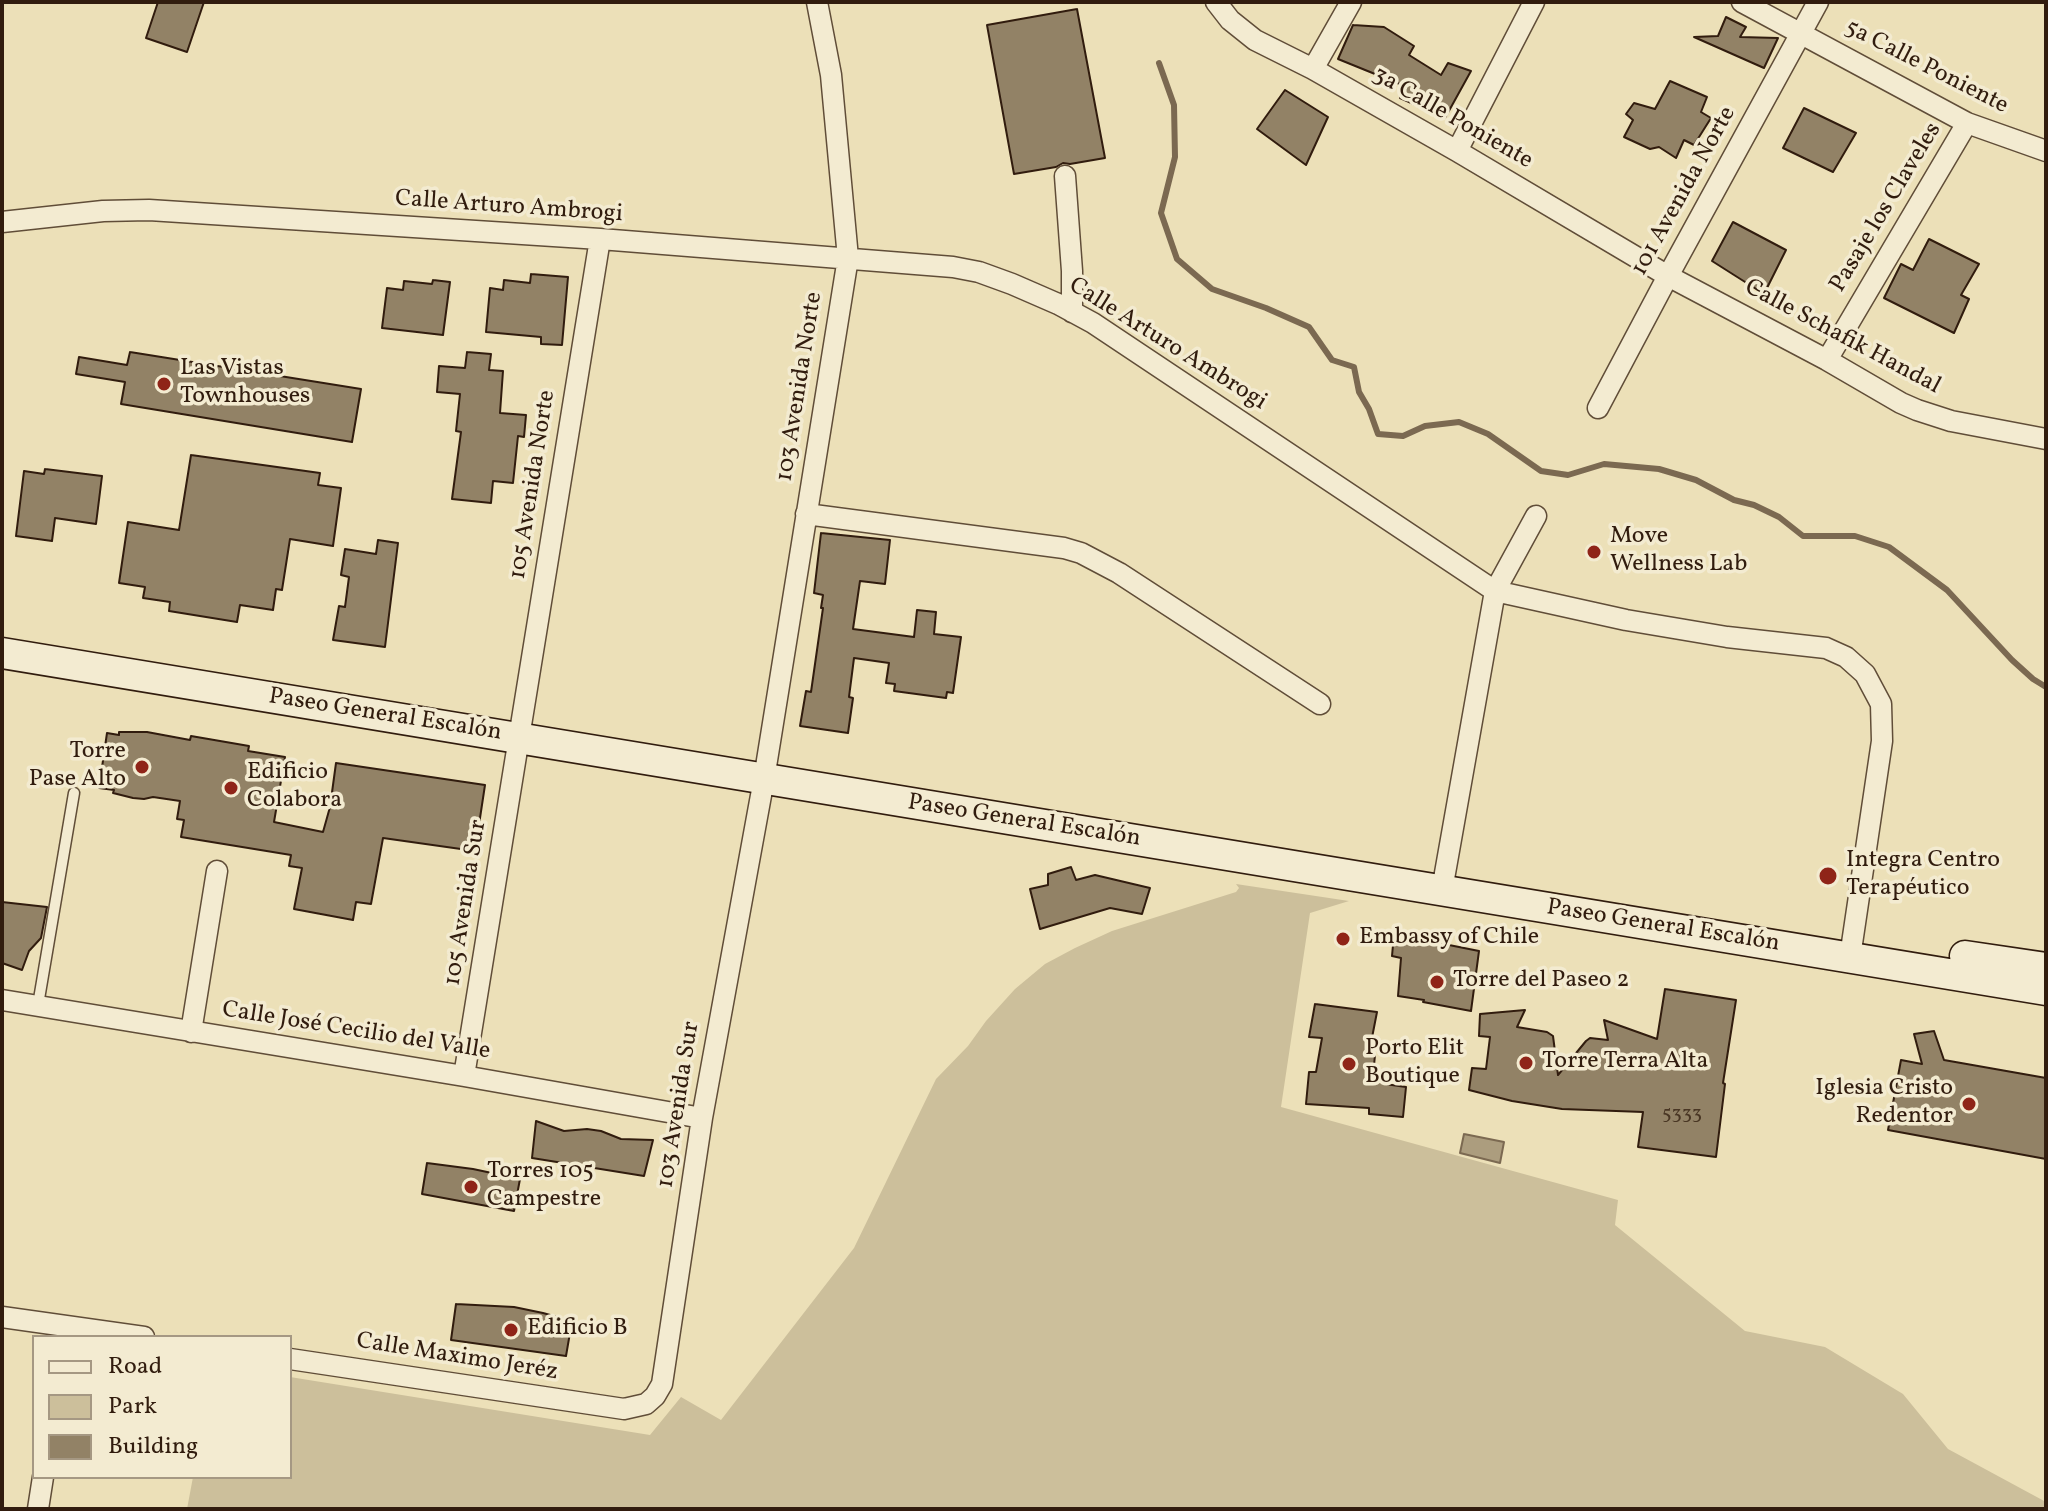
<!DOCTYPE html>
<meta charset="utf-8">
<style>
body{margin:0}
#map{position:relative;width:2048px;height:1511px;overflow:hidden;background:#ece0b8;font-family:Vollkorn,serif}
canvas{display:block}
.frame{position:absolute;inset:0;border:4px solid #311c0e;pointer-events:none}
.legend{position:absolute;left:32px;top:1335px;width:260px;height:144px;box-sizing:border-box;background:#f3ebd1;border:2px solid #a59883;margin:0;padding:10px 14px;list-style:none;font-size:24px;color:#311c0e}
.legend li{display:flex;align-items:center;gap:16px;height:40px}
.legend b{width:40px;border:2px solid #a59883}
</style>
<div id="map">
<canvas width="2048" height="1511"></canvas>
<div class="frame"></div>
<ul class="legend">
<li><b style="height:10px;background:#f3ebd1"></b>Road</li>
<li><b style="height:22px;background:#ccbf9b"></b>Park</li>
<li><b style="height:22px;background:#928266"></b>Building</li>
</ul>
</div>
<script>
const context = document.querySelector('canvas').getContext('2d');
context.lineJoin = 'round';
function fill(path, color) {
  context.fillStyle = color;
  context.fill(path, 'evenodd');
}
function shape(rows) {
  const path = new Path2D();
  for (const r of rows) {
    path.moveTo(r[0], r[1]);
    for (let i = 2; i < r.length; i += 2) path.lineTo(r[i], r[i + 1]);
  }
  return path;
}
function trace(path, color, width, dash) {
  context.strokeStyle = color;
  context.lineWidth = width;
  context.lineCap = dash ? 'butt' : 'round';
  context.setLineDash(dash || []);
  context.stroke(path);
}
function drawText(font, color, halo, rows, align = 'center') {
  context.font = font + ' Vollkorn,serif';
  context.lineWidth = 7;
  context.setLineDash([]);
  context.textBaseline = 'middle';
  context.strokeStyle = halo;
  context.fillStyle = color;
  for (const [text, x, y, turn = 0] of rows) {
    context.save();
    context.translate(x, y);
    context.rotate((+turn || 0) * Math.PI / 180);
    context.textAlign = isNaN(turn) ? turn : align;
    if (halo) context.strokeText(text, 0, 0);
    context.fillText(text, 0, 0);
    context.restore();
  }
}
fill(shape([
 [1236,884,1349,901,1310,913,1281,1107,1618,1200,1615,1225,1745,1331,1825,1347,1903,1394,1948,1449,2046,1502,2046,1509,187,1509,193,1477,290,1477,290,1377,650,1435,681,1397,721,1420,854,1248,936,1079,968,1046,986,1021,1015,989,1045,964,1075,948,1112,931,1236,892,1239,888]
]), '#ccbf9b');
const water = shape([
 [1464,1134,1504,1142,1500,1163,1460,1153,1464,1134]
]);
fill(water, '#ac9d7e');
trace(water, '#7b6951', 2);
trace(shape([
 [1159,63,1174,105,1175,157,1161,213,1177,259,1212,289,1266,308,1309,327,1332,360,1354,367,1359,392,1369,409,1378,434,1403,436,1425,426,1459,422,1488,434,1541,471,1568,475,1604,464,1659,469,1696,480,1734,500,1754,505,1779,517,1803,536,1855,536,1889,547,1947,590,2012,660,2033,679,2046,687]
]), '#7b6951', 6);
const building = shape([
 [158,2,204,2,187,52,146,38,158,2],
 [1077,9,1105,158,1070,164,1063,163,1056,167,1014,174,987,25,1077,9],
 [1726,17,1746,27,1740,37,1778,38,1764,68,1694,37,1718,36,1726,17],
 [1353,25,1384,27,1414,46,1409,55,1441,75,1448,63,1471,71,1445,118,1400,98,1407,87,1338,59,1353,25],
 [1670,81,1707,97,1701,112,1711,118,1694,145,1684,140,1676,158,1659,147,1650,149,1624,137,1633,120,1626,114,1634,103,1655,109,1670,81],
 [1285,90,1328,117,1306,165,1257,129,1285,90],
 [1804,108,1856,133,1833,172,1783,148,1804,108],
 [1733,222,1786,250,1764,294,1712,261,1733,222],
 [1929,239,1979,264,1961,295,1969,299,1954,333,1884,298,1901,264,1913,270,1929,239],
 [531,274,568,277,562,345,541,344,541,337,486,332,490,288,503,290,504,280,530,283,531,274],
 [433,280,450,282,443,335,382,328,387,288,403,290,404,281,432,284,433,280],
 [130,352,361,389,352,442,121,404,125,382,76,374,79,357,127,365,130,352],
 [467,352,491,354,489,370,503,371,500,413,526,415,524,437,518,436,513,483,493,481,491,503,452,499,461,432,456,431,460,394,437,392,439,366,465,368,467,352],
 [191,455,320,473,318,485,341,488,333,546,290,539,282,590,276,589,273,610,240,605,237,622,169,611,170,602,143,598,145,587,119,583,128,522,179,530,191,455],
 [45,469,102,476,96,524,55,518,52,541,16,536,24,471,44,474,45,469],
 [821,533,890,540,885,584,860,581,853,629,914,637,917,610,936,612,934,634,961,637,953,693,947,692,946,698,894,691,895,684,886,683,889,663,854,658,849,697,853,698,848,733,800,726,806,691,811,692,823,608,821,608,823,595,814,593,821,533],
 [378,540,398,543,385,647,333,640,339,606,345,607,349,577,341,575,345,549,376,554,378,540],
 [119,732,147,732,190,740,191,736,249,746,248,751,285,757,274,822,323,832,330,807,336,763,485,785,475,851,383,838,371,904,356,902,353,920,294,909,302,868,289,866,291,855,181,837,184,820,177,819,180,801,153,797,144,799,133,798,113,793,114,790,99,788,107,733,119,735,119,732],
 [1071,867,1076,880,1095,875,1150,888,1142,914,1110,908,1040,929,1030,889,1048,885,1048,874,1071,867],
 [2,902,47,907,41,938,29,951,22,970,2,963,2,902],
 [1394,934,1479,951,1471,1011,1423,1002,1424,1000,1398,996,1401,958,1392,956,1394,934],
 [1665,989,1736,1000,1723,1083,1725,1084,1716,1157,1638,1147,1643,1112,1562,1109,1512,1101,1469,1090,1472,1068,1486,1069,1490,1037,1479,1036,1480,1014,1525,1010,1517,1027,1547,1032,1553,1036,1558,1075,1586,1041,1590,1038,1608,1040,1604,1020,1657,1039,1665,989],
 [1315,1004,1377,1012,1369,1053,1375,1055,1373,1076,1385,1079,1385,1084,1406,1087,1403,1117,1369,1114,1369,1108,1306,1104,1309,1072,1316,1072,1322,1038,1309,1037,1315,1004],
 [1934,1031,1944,1060,2046,1078,2046,1159,1888,1130,1901,1060,1922,1064,1914,1034,1934,1031],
 [536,1121,564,1131,587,1129,601,1131,621,1139,653,1140,644,1176,532,1158,536,1121],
 [427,1163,473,1169,520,1179,514,1211,422,1194,427,1163],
 [456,1304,514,1307,543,1313,572,1321,566,1356,451,1340,456,1304]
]);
fill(building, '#928266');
trace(building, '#311c0e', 2);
const lane = shape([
 [38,1005,74,793]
]);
const street = shape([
 [1216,2,1230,20,1255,40,1313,69,1457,151,1668,276,1827,360,1901,403,1917,410,1951,421,2046,439],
 [1742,2,1967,123,2046,151],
 [1313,69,1351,2],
 [1457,151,1534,2],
 [1065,176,1072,271,1072,312],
 [2,222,103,211,149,210,600,239,953,267,979,272,1012,284,1058,304,1093,323,1495,591,1626,620,1727,637,1826,648,1846,657,1865,674,1881,704,1882,741,1850,957],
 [1827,360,1967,123],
 [1598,408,1668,276,1818,2],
 [806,514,1064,548,1081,553,1119,573,1320,704],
 [1442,890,1495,591,1536,516],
 [2,1000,464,1076,702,1118],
 [191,1032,217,871],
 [464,1076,600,239],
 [2,1317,144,1337],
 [290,1359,624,1409,646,1404,655,1396,662,1384,702,1118,764,779,848,258,831,75,817,2],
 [38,1509,43,1477]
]);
const secondary = shape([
 [2,653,2046,990],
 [1965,956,2046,968]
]);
trace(lane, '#604d38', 13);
trace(street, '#604d38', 23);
trace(secondary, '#311c0e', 33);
trace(lane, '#f3ebd1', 10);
trace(street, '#f3ebd1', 20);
trace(secondary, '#f3ebd1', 30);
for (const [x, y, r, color] of [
 [164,384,8,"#8f2418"],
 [1594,552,8,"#8f2418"],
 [142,767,8,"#8f2418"],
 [231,788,8,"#8f2418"],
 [1828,876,10,"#8f2418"],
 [1343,939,8,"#8f2418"],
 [1437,982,8,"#8f2418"],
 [1526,1063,8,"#8f2418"],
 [1349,1064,8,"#8f2418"],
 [1969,1104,8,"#8f2418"],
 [471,1187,8,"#8f2418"],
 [511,1330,8,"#8f2418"]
]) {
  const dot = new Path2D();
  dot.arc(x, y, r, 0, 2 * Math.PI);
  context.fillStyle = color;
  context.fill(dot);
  trace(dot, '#f3ebd1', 3);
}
drawText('20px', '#493624', null, [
 ["5333",1682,1115]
]);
drawText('24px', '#311c0e', '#f3ebd1', [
 ["5a Calle Poniente",1926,68,27],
 ["3a Calle Poniente",1452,119,30],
 ["101 Avenida Norte",1685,192,-61],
 ["Calle Arturo Ambrogi",509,208,4],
 ["Pasaje los Claveles",1887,208,-59],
 ["Calle Schafik Handal",1842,338,28],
 ["Calle Arturo Ambrogi",1167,345,32],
 ["103 Avenida Norte",801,387,-81],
 ["105 Avenida Norte",534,485,-81],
 ["Paseo General Escalón",385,716,9],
 ["Paseo General Escalón",1024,822,9],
 ["105 Avenida Sur",467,903,-81],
 ["Paseo General Escalón",1663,927,9],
 ["Calle José Cecilio del Valle",356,1032,9],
 ["103 Avenida Sur",680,1105,-81],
 ["Calle Maximo Jeréz",457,1358,9]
]);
drawText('24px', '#311c0e', '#f3ebd1', [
 ["Las Vistas",180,370],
 ["Townhouses",180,398],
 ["Move",1610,538],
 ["Wellness Lab",1610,566],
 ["Torre",126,753,"right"],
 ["Pase Alto",126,781,"right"],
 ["Edificio",247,774],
 ["Colabora",247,802],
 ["Integra Centro",1846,862],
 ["Terapéutico",1846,890],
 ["Embassy of Chile",1359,939],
 ["Torre del Paseo 2",1453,982],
 ["Porto Elit",1365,1050],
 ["Boutique",1365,1078],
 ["Torre Terra Alta",1542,1063],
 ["Iglesia Cristo",1953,1090,"right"],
 ["Redentor",1953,1118,"right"],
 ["Torres 105",487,1173],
 ["Campestre",487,1201],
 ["Edificio B",527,1330]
], 'left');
</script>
